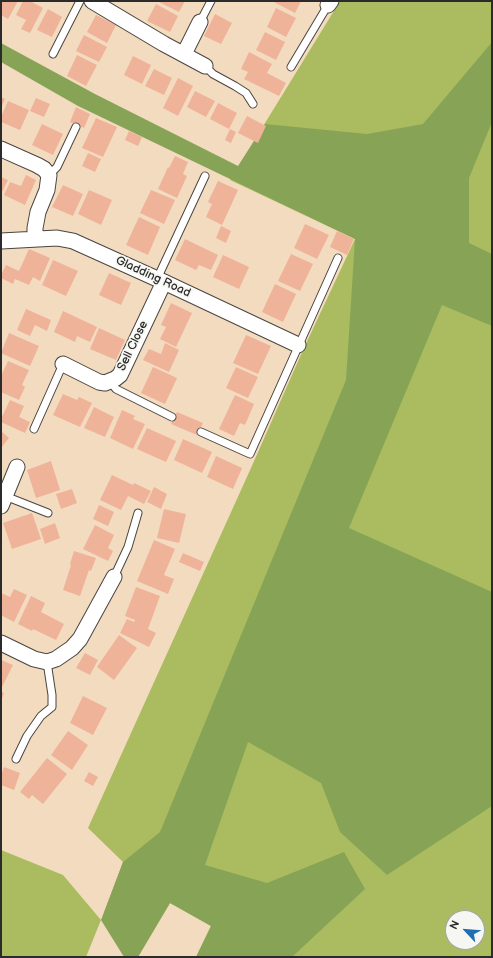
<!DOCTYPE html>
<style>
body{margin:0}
#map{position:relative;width:493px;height:958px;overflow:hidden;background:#f3dbbf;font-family:"Balsamiq Sans",sans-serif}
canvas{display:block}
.frame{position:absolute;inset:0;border:2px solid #2b2b2b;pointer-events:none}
.north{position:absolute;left:445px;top:910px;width:40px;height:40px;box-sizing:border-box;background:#f6f6f2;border:1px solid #a5a5a2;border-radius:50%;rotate:296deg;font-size:11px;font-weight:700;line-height:16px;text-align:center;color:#2b2b2b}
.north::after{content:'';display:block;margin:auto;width:14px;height:18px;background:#1f6fb2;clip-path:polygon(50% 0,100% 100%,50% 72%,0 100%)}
</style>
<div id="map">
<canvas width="493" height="958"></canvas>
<div class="frame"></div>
<div class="north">N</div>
</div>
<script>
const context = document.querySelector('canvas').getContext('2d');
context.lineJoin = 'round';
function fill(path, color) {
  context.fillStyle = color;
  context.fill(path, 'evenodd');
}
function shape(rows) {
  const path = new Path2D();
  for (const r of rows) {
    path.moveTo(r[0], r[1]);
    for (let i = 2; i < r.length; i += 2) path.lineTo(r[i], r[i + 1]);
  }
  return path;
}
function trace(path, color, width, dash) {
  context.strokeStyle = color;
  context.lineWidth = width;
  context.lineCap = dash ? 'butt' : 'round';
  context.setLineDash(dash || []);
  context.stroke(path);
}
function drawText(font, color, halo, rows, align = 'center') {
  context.font = font + ' "Balsamiq Sans",sans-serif';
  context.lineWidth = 3.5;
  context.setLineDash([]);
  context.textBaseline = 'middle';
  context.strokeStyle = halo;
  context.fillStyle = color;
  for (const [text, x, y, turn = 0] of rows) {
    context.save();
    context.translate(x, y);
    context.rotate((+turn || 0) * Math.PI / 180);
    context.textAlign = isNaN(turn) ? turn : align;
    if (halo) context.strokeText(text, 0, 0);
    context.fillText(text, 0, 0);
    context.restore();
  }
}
fill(shape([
 [340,1,492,1,492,957,196,957,211,926,170,903,138,957,104,913,123,862,88,828,251,468,303,350,355,239,230,180],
 [453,918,477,918,477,942,453,942],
 [1,850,63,875,101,920,86,957,1,957]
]), '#aabc5f');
fill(shape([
 [492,42,492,122,469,178,469,243,492,254,492,326,442,305,349,528,492,592,492,806,387,875,340,832,321,783,248,742,205,865,267,883,344,852,365,889,292,957,196,957,211,926,170,903,138,957,124,957,101,920,123,862,160,832,346,380,355,239,78,106,1,62,1,43,95,94,238,166,265,124,367,134,423,124]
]), '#87a456');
fill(shape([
 [1,1,18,1,8,19,1,15],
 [23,1,30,1,43,8,30,33,21,29,26,20,16,15],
 [157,1,185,1,179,12],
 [272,1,301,1,295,13],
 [156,4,178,16,170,32,147,21],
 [276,8,296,18,286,37,267,27],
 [48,9,62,17,52,37,37,30],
 [215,14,232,23,221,44,204,36],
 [96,15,116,25,107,43,87,32],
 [265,32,285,42,276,60,256,50],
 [84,35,107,47,99,62,76,51],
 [249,52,272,64,267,73,286,83,279,96,244,79,248,72,241,69],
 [77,55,97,65,86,86,67,76],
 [133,56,151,65,142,84,124,75],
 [154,69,172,78,164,95,145,86],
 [178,78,193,86,178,116,163,108],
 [195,91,215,101,206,117,187,107],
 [1,97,5,99,1,108],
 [36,98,50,104,44,117,30,111],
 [8,101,29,110,20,130,1,122,1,117],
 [218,103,237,113,229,129,210,119],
 [76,107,90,114,84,128,70,122],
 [247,116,266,126,258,143,238,133],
 [96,118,117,127,103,157,82,148],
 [42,124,63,134,53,155,32,145],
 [230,129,236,132,231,143,225,140],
 [129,131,142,137,138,146,125,140],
 [88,153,101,159,95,172,82,166],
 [175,156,188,162,183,174,187,176,177,198,158,189,168,167,169,168],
 [26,175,36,180,25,205,4,195,10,182,21,186],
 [1,177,8,180,1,194],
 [218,181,238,190,222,225,206,217,212,204,208,202],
 [63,185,83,194,73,216,52,207],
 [89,190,112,200,101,225,78,214],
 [151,190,175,200,164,224,140,213],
 [139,217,160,227,148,255,126,245],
 [305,224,329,235,317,259,294,248],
 [221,226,231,231,226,243,216,238],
 [337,231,354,239,347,255,330,247],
 [185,239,218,255,211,270,199,265,196,270,175,260],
 [29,249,50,258,40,281,33,277,29,285,15,279,13,284,1,278,1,275,6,265,19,271],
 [291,254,313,264,300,291,278,281],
 [223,255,249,267,239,289,213,277],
 [53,260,78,271,66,296,42,285],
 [109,273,131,283,121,305,99,295],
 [275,284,296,294,283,322,262,312],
 [171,303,192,313,176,347,160,339,166,327,161,325],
 [26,309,51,320,47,331,35,325,30,336,17,330],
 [63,311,97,327,90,342,77,336,75,342,54,332],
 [99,328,125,340,116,360,90,349],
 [9,333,39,346,30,366,1,353],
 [246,335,271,346,258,374,233,363],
 [165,343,179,350,169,372,143,360,149,349,161,354],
 [8,361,29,370,22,385,25,387,19,400,1,392,1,376],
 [153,367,177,378,165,404,141,393],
 [236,367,258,377,248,398,226,388],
 [63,394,77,400,79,397,92,403,80,427,53,415],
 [235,395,254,404,245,425,240,423,234,436,219,429],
 [10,400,24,406,19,417,30,422,25,433,1,422,1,419],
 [94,407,114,417,105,437,84,428],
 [122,410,135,416,133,419,145,424,133,449,110,438],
 [177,412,203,423,197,435,171,424],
 [147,428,176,441,166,462,137,449],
 [1,431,9,438,1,448],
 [183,439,212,452,202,473,174,460],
 [216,456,242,468,233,489,207,477],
 [51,461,60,490,36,498,27,470],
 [112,475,133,485,134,483,151,491,144,504,128,496,121,510,100,500],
 [154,487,167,494,161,509,147,502],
 [72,489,77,503,61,509,56,494],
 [99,505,114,512,108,526,93,519],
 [164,509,186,514,179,543,157,538],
 [32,513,41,539,12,549,3,523],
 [55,523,60,538,45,544,40,529],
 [95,525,114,535,108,548,113,551,108,561,83,549],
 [154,540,175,549,164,575,174,579,168,594,137,581],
 [74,551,96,558,91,571,89,570,80,596,63,590,71,565,70,564],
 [183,553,204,562,200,571,179,562],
 [136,587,160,596,148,629,156,633,149,647,120,633,127,619,134,622,135,620,125,616],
 [14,589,27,595,14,622,1,615,1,593,10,597],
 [31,596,45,603,41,612,64,624,56,640,33,629,32,631,18,624],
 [119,635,137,648,114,680,97,667],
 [85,653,98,660,90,675,76,668],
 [1,660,13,665,1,689],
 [1,692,4,693,1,701],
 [83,696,107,708,93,735,70,723],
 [68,731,88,745,72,770,51,755],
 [47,758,67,774,43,804,32,795,29,799,20,792],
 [4,767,20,773,14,790,1,785,1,776],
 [89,772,98,777,93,786,84,781]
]), '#efb39a');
const lane = shape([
 [200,22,211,1],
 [53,54,80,1],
 [205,66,213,74,235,86,246,93,253,104],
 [291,67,328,5],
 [49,175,57,167,76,127],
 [157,279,205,176],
 [110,382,116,389,172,417],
 [34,429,63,364],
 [201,432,250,454,338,258],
 [5,496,48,513],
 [114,577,128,547,138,513],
 [16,759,27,736,41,716,52,707,52,695,47,662]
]);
const street = shape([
 [92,1,164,44,205,66],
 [328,5,331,1],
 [184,54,200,22],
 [1,149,37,165,44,169,49,175,47,190,38,212,35,228,35,239],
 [1,241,57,238,73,241,164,282,298,345],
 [63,364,99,382,105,383,115,379,120,375,164,282],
 [1,506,17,467],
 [1,643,34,659,47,662,56,659,72,648,80,639,114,577]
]);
trace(lane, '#494541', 9);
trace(street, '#494541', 17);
trace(lane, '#fff', 7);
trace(street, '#fff', 15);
drawText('12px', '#2b2b2b', '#f6f6f2', [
 ["Gladding Road",153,277,25],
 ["Sell Close",133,346,-64]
]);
</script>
